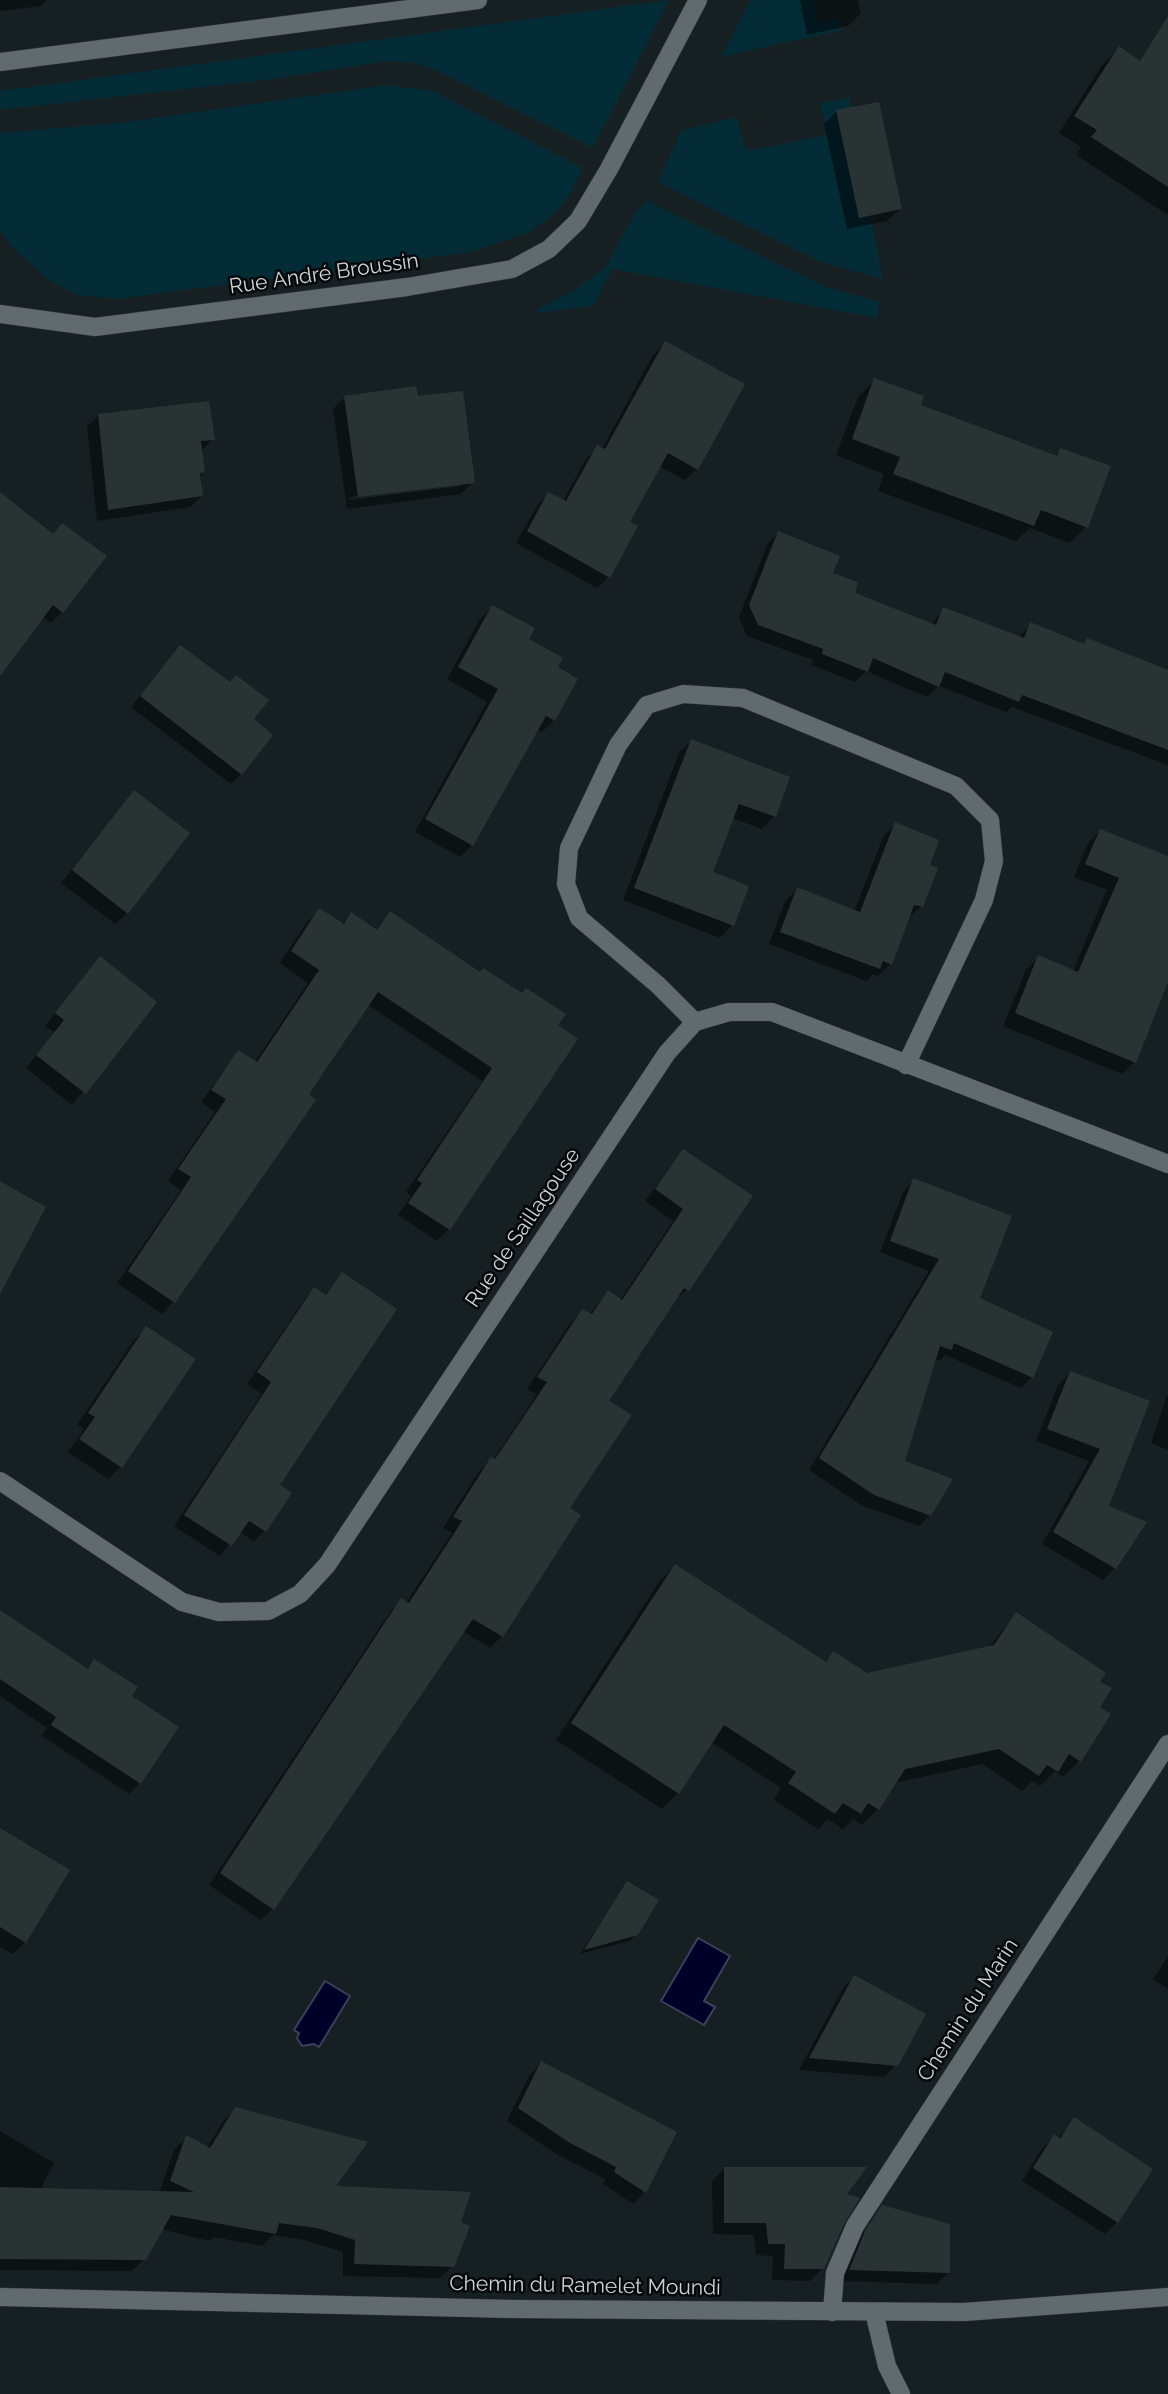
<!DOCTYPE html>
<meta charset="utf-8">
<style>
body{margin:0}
canvas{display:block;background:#161f22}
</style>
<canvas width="1168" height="2394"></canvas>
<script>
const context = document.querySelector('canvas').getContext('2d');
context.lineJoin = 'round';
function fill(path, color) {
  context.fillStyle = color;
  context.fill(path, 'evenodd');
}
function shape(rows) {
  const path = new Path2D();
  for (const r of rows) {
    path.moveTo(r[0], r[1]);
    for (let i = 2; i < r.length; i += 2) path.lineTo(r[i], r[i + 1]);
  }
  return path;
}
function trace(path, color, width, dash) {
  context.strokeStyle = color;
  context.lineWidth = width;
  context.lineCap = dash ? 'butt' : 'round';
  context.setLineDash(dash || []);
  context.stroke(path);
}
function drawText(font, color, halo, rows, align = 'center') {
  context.font = font + ' Raleway,sans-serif';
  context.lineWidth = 5;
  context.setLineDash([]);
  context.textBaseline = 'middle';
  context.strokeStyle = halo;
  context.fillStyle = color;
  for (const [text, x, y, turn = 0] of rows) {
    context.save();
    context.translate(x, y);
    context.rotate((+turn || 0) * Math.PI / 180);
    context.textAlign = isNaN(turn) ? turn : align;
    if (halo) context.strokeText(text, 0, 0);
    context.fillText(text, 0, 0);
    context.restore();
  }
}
fill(shape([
 [669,0,593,148,436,70,413,63,388,61,265,80,0,110,0,91],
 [751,0,814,0,819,23,839,19,843,30,721,57],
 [387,85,433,91,583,168,571,193,555,213,530,232,470,252,118,299,78,295,48,279,14,249,0,230,0,133,119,123],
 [850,98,851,107,836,110,859,217,870,216,883,279,821,262,658,182,682,130,737,117,746,151,827,135,820,103],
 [647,201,826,287,880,302,877,318,613,269,593,306,537,313,537,309,573,291,606,267,635,213]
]), '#042c37');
const water = shape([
 [698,1938,730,1956,704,2001,715,2007,704,2025,661,2001,698,1938],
 [325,1981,350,1996,319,2047,314,2044,302,2046,297,2038,299,2033,294,2030,325,1981]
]);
fill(water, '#000028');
trace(water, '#3e3f5c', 2);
fill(shape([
 [0,0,47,0,41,6,0,11],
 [800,0,858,0,861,13,848,26,807,35],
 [1119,49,1139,62,1146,55,1168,70,1168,215,1076,155,1081,147,1059,133,1102,65],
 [837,111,900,209,887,221,847,229,824,124],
 [665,343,697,469,685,480,659,466,628,523,609,577,597,588,516,543,537,506,548,494,563,501,586,459,598,447,602,449,653,355],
 [875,380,918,406,1054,457,1061,450,1086,527,1070,543,1030,528,1016,541,878,491,884,474,836,455,858,397],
 [345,397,416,398,473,482,461,494,347,509,333,409],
 [462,482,462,486,350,500,349,497],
 [99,415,213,439,201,451,202,496,190,507,97,521,87,427],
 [0,495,62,612,51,623,42,617,0,673],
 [778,533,853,594,931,625,944,609,1018,638,1031,624,1083,645,1087,640,1168,672,1168,765,1012,707,1006,712,939,686,927,697,866,671,855,682,811,665,813,660,747,636,739,617,767,545],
 [492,607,555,668,554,720,542,732,537,729,472,845,460,857,415,832,487,702,447,679,480,619],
 [180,647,229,684,252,720,241,774,231,784,131,707],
 [691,741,788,778,774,816,762,829,732,818,711,873,732,925,720,938,623,900,679,753],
 [134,792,127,913,115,924,61,883],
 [895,825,928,866,921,907,907,918,890,964,878,976,873,974,866,981,769,944,785,902,797,889,854,912,883,837],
 [1100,831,1168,859,1168,977,1134,1062,1122,1074,1003,1026,1026,970,1039,957,1073,971,1107,890,1074,877,1088,843],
 [319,911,341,925,352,914,375,931,390,913,576,1039,449,1229,437,1241,398,1215,411,1196,406,1192,482,1081,367,1004,306,1094,314,1100,173,1302,162,1314,117,1283,181,1190,168,1181,215,1112,201,1102,238,1052,254,1063,308,983,280,963,307,922],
 [100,959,155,1002,72,1105,26,1068,54,1032,45,1026],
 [683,1151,687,1290,674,1300,607,1401,568,1508,578,1516,502,1636,490,1648,463,1631,273,1909,261,1920,209,1885,390,1612,401,1600,406,1603,452,1533,443,1528,480,1470,493,1460,537,1394,527,1389,571,1322,582,1311,589,1315,608,1292,620,1300,673,1221,645,1201],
 [914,1180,978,1299,1032,1377,1021,1388,945,1355,939,1361,935,1359,903,1462,930,1515,919,1526,861,1505,809,1470,929,1271,880,1252,903,1192],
 [342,1274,265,1530,254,1541,239,1532,220,1556,174,1526,262,1394,247,1384,304,1300,314,1289,324,1296],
 [147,1328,121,1466,108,1479,68,1452,84,1429,77,1425,134,1340],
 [1070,1373,1148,1402,1107,1507,1115,1568,1103,1580,1042,1544,1089,1461,1036,1441,1058,1385],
 [1167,1396,1168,1396,1168,1450,1151,1443],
 [675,1566,824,1663,833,1653,867,1675,989,1647,1016,1614,1097,1683,1097,1707,1079,1761,1063,1777,1055,1771,1040,1786,1032,1781,1022,1791,983,1764,894,1783,878,1809,862,1825,853,1819,843,1829,828,1819,818,1829,774,1800,781,1788,711,1742,678,1793,662,1809,556,1740,659,1582],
 [0,1612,86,1670,94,1662,140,1783,129,1794,42,1736,47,1728,0,1696],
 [0,1830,25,1942,13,1954,0,1947],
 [627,1884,637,1934,630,1941,580,1954],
 [1168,1956,1168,1989,1153,1979],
 [854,1977,896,2065,884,2077,799,2070,842,1990],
 [541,2063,645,2192,633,2204,603,2184,605,2179,558,2155,507,2121,529,2076],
 [235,2109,333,2188,459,2223,452,2266,440,2278,343,2276,343,2252,304,2240,273,2235,262,2246,214,2237,210,2241,161,2229,145,2258,132,2271,0,2270,0,2131,54,2163,40,2190,159,2193,174,2150,186,2138,206,2149,223,2122],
 [1074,2120,1117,2222,1105,2234,1022,2181,1042,2149,1054,2136,1058,2139],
 [724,2169,845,2195,843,2221,823,2268,810,2281,772,2280,773,2256,756,2255,754,2235,713,2234,712,2181],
 [883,2207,949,2272,937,2284,838,2281,854,2245]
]), '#0007');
fill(shape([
 [1168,16,1168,187,1091,137,1097,130,1074,116,1119,46,1140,61],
 [879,102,902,209,859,218,836,110],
 [665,341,745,384,698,470,668,453,630,522,638,526,610,578,527,531,548,492,566,501,597,445,605,449],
 [874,378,924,396,921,405,1057,456,1060,448,1111,466,1088,528,1041,510,1034,526,893,474,900,457,852,439],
 [416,386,418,396,463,391,475,483,358,497,344,396],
 [209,401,215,440,201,441,205,472,200,473,203,496,108,510,98,414],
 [0,492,53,534,62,523,107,556,63,613,53,605,0,676],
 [778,531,840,556,833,573,858,582,855,593,936,625,943,607,1024,638,1030,622,1084,644,1087,638,1168,670,1168,750,1022,695,1019,702,945,672,939,687,873,658,868,672,822,654,823,649,758,625,749,605],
 [492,605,535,628,529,639,563,658,558,667,578,679,555,721,546,716,473,846,425,819,498,689,458,667],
 [180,645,230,682,236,675,269,700,254,719,273,735,242,775,140,696],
 [691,739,790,777,776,817,739,804,713,872,749,886,734,926,634,888],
 [134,790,190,833,128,914,72,870],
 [895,822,939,840,930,865,938,868,923,907,914,905,892,965,883,961,880,969,780,932,797,887,860,912],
 [1100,829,1168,856,1168,982,1136,1063,1015,1013,1038,955,1078,972,1119,878,1085,864],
 [319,908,344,924,351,912,377,930,390,911,480,972,483,968,522,993,526,988,566,1014,558,1025,578,1039,450,1230,408,1203,422,1183,417,1180,492,1068,378,992,309,1094,316,1100,175,1303,128,1271,191,1177,178,1169,226,1099,211,1090,238,1050,257,1062,319,970,291,951],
 [100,956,157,1002,86,1094,36,1055,64,1020,55,1013],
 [683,1149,753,1196,689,1291,684,1288,609,1401,632,1415,570,1508,581,1515,503,1637,473,1619,274,1910,220,1873,401,1598,409,1603,462,1521,453,1517,491,1457,495,1459,547,1382,537,1377,582,1309,592,1314,608,1290,622,1300,683,1209,655,1189],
 [913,1178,1012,1216,980,1298,1053,1332,1033,1378,954,1343,952,1350,940,1346,905,1461,953,1479,931,1516,874,1495,819,1458,939,1259,890,1241],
 [0,1181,46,1207,0,1294],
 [342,1272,397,1309,280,1485,292,1493,266,1532,249,1521,232,1546,184,1515,271,1382,257,1372,314,1287,326,1295],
 [146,1326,196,1359,122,1468,79,1439,95,1417,88,1413],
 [1070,1371,1150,1401,1109,1506,1147,1522,1116,1569,1053,1532,1100,1449,1047,1429],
 [675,1564,826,1662,833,1651,867,1673,994,1645,1016,1612,1106,1673,1100,1682,1112,1688,1100,1707,1111,1714,1081,1762,1069,1754,1058,1772,1047,1765,1039,1776,999,1749,905,1769,879,1810,868,1803,861,1814,843,1803,835,1814,788,1783,796,1772,724,1725,679,1794,571,1723],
 [0,1610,88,1669,94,1659,138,1687,132,1696,179,1727,141,1784,51,1725,56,1717,0,1679],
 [0,1828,70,1870,26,1943,0,1927],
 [627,1881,659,1900,638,1935,584,1950],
 [854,1975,926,2014,898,2066,809,2058],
 [541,2061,677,2132,646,2193,614,2172,616,2167,570,2143,518,2108],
 [235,2107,368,2142,336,2186,471,2192,461,2222,470,2226,454,2267,354,2264,355,2240,317,2228,279,2223,276,2234,171,2215,146,2260,0,2259,0,2187,194,2192,170,2181,186,2135,210,2148],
 [1074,2117,1153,2169,1118,2223,1033,2168,1054,2134,1060,2139],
 [724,2167,867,2167,847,2194,860,2198,845,2222,824,2269,784,2269,785,2244,768,2244,766,2223,724,2223],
 [882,2205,950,2224,950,2273,849,2270,865,2231]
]), '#293334');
const street = shape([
 [0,62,478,0],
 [0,314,95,327,407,287,512,269,549,249,578,221,609,169,698,0],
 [695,1022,658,985,579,918,566,884,569,848,618,745,647,705,683,694,743,698,956,786,990,820,994,861,984,900,906,1065],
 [0,1481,182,1602,219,1612,268,1611,300,1594,327,1565,667,1053,695,1022,729,1012,772,1012,1168,1164],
 [832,2312,835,2273,855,2226,1168,1744],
 [874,2312,887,2366,901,2394]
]);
const secondary = shape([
 [0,2297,512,2309,964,2312,1168,2297]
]);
trace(street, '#34393b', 19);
trace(secondary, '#34393b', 19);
trace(street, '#616b6f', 18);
trace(secondary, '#616b6f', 18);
drawText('21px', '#ced3d5', '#050809', [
 ["Rue André Broussin",324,274,-8],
 ["Rue de Saillagouse",523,1228,-56],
 ["Chemin du Marin",968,2010,-57],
 ["Chemin du Ramelet Moundi",585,2286,1]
]);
</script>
